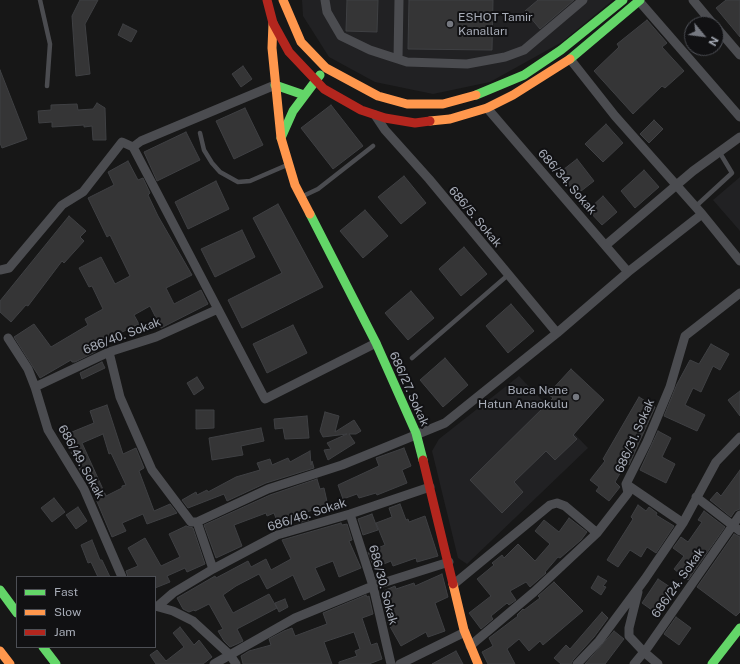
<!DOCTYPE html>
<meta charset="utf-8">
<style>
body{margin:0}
#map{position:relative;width:740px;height:664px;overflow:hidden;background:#171717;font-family:"Public Sans",sans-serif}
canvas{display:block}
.legend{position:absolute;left:16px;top:576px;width:140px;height:72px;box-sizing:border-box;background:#111113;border:1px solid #4d4f55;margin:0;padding:5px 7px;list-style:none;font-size:12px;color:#a8adb8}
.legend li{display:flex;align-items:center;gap:8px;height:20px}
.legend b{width:20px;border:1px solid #4d4f55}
.north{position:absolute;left:684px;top:16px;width:40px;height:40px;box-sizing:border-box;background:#111113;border:1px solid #4d4f55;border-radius:50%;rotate:119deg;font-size:11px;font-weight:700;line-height:16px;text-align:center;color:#a8adb8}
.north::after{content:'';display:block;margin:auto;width:14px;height:18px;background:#757880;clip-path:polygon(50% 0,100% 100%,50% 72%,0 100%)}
</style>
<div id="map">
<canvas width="740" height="664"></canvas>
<ul class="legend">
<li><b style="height:5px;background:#63d668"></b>Fast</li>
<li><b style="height:5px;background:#ff974d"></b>Slow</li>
<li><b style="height:5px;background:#b3261e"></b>Jam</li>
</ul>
<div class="north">N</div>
</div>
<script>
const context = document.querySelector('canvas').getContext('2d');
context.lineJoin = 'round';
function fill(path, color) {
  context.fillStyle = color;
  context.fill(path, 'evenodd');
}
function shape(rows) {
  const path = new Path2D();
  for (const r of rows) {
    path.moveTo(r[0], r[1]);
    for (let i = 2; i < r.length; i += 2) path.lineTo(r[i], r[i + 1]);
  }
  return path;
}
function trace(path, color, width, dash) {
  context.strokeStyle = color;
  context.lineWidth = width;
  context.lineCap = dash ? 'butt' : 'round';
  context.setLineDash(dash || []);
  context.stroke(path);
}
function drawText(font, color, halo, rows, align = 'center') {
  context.font = font + ' "Public Sans",sans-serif';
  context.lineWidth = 4;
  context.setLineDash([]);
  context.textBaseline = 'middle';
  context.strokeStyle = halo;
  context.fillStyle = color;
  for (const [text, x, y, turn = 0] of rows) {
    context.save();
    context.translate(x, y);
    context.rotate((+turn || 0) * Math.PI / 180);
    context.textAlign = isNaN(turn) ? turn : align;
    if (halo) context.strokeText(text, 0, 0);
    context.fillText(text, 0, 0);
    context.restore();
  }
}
fill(shape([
 [302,0,613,0,562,42,490,82,433,94,375,82,329,57,303,16],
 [740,177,740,231,713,200],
 [519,376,588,448,467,564,458,558,432,451,439,439]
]), '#212123');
const building = shape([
 [80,0,98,0,85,24,90,74,76,76,72,16,80,0],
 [347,0,378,0,377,32,346,31,347,0],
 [409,0,493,0,492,50,408,49,409,0],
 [538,0,574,0,540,29,525,11,538,0],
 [726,0,740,0,740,37,716,8,726,0],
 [647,20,667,43,662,47,684,71,665,88,662,86,633,114,594,71,619,47,617,44,647,20],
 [123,24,137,31,131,42,118,35,123,24],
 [243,66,252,79,241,87,232,74,243,66],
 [0,70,27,139,2,148,0,143,0,70],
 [97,103,105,108,106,140,93,140,92,126,84,127,84,125,52,127,52,122,39,123,38,111,51,110,51,105,77,104,78,110,93,109,97,103],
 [331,105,363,146,333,169,301,128,331,105],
 [245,108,263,145,234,159,216,121,245,108],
 [654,120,663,129,649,143,640,134,654,120],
 [606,124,623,143,603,162,585,144,606,124],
 [186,132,200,160,157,181,144,152,186,132],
 [577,159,594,181,576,195,559,173,577,159],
 [128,161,138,180,143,178,150,193,148,195,158,216,192,275,166,288,174,304,201,290,208,304,161,328,150,306,134,315,139,324,97,344,99,348,96,349,97,351,75,362,72,362,71,360,40,378,14,337,34,324,51,347,88,325,85,319,103,309,92,286,89,287,79,268,101,257,115,284,130,276,110,235,107,237,88,198,114,185,108,172,128,161],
 [644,170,659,187,635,208,621,191,644,170],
 [404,176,426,203,401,224,378,197,404,176],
 [216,181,229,209,188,229,175,202,216,181],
 [603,196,617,212,602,225,588,210,603,196],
 [278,204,323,287,242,328,228,300,282,273,253,218,278,204],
 [365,210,388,236,363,258,340,231,365,210],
 [69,216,86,231,80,237,84,241,64,263,62,261,28,306,26,305,11,322,0,312,0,301,69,216],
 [242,230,255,257,215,277,201,249,242,230],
 [464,247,487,274,461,296,439,269,464,247],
 [411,291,434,318,408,340,385,313,411,291],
 [511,304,534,331,508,353,486,326,511,304],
 [293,325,307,353,267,373,253,344,293,325],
 [711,344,729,354,720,370,713,366,701,392,693,388,685,405,705,415,697,431,664,416,677,384,690,360,699,364,711,344],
 [445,358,468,385,443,407,420,380,445,358],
 [102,362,105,368,82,379,80,373,102,362],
 [571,369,604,400,573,435,577,439,555,460,546,451,514,482,523,492,502,513,470,480,553,398,548,394,571,369],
 [197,377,204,388,194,395,187,383,197,377],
 [740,391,740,416,728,400,740,391],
 [639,397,655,407,629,465,626,463,615,482,620,487,609,501,596,491,599,487,590,480,605,461,603,459,639,397],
 [107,405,123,454,136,448,144,468,139,471,154,511,170,504,177,513,147,524,143,514,122,523,126,531,112,537,90,485,89,485,80,470,71,452,74,450,67,434,94,423,90,411,107,405],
 [103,434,109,454,111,453,126,485,122,486,122,488,106,496,82,443,103,434],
 [196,410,214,410,214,428,196,429,196,410],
 [325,412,339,416,335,432,354,420,361,431,356,434,349,434,355,443,328,460,324,450,331,449,327,443,347,434,323,437,320,431,325,412],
 [307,416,309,438,285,439,283,428,275,429,274,419,307,416],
 [261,428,264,441,241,446,243,455,212,460,209,438,261,428],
 [658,431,671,438,662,457,675,464,666,483,640,470,658,431],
 [404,448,411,466,402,470,407,483,377,495,376,493,359,498,357,494,343,499,338,485,379,466,376,458,404,448],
 [310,451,311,465,312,461,314,468,266,483,227,501,224,494,188,508,182,500,196,492,197,495,207,490,208,492,236,477,260,470,257,463,270,459,272,465,288,458,290,462,310,451],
 [740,470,740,509,735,511,731,517,710,500,717,492,721,496,740,470],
 [317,479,320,489,324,488,328,506,306,512,309,520,298,523,295,514,277,521,274,513,267,516,266,513,234,525,242,546,216,558,204,525,270,495,317,479],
 [54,498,65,512,52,522,41,508,54,498],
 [400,504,406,520,408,519,409,522,425,516,438,556,417,562,416,558,393,566,391,561,374,568,368,552,385,545,376,523,392,517,389,508,400,504],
 [638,505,646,511,649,507,657,513,656,515,674,526,656,553,647,547,641,557,630,550,618,567,607,560,633,519,631,517,638,505],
 [78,507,87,521,76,529,66,515,78,507],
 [704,511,725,527,688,580,674,569,684,556,673,548,681,537,688,542,702,522,698,520,704,511],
 [372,514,378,530,363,535,358,519,372,514],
 [569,518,587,532,581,540,560,558,558,557,545,572,546,573,530,587,526,582,510,591,516,600,509,605,507,603,491,616,493,619,481,629,469,613,491,596,477,579,494,565,492,563,502,555,504,558,518,544,535,561,550,544,535,531,544,520,559,532,569,518],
 [341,523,342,525,347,524,352,540,349,541,361,568,339,577,333,561,315,568,325,590,304,600,293,575,267,589,259,574,236,586,223,595,233,613,269,594,277,608,237,629,243,641,237,644,230,647,224,641,218,631,223,629,209,604,195,611,194,610,189,612,183,609,177,598,215,576,216,578,248,561,251,567,266,559,271,570,291,559,282,540,341,523],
 [186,526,193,528,205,564,187,572,185,568,167,576,170,582,155,588,155,577,128,577,126,571,138,566,128,548,145,538,161,566,180,557,169,534,186,526],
 [734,534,740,537,740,612,736,616,697,587,734,534],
 [92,540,100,560,102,560,110,577,98,577,91,562,88,563,81,545,92,540],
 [442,574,448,597,435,603,445,631,428,637,426,632,401,646,388,623,381,592,395,586,396,589,414,583,415,586,442,574],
 [598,576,607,581,603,586,606,587,601,595,591,588,598,576],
 [658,579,673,589,656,613,642,603,658,579],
 [554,582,583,611,543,645,540,641,529,651,519,639,507,649,515,664,488,664,482,652,493,646,489,638,518,616,517,615,523,609,524,610,540,598,538,596,554,582],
 [366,595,367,597,369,596,373,614,362,618,371,645,377,643,382,659,369,664,339,664,339,662,357,656,355,651,360,649,354,632,324,642,332,664,243,664,241,656,249,651,271,645,269,639,284,631,292,628,295,636,327,624,323,613,366,595],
 [285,599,288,607,279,612,275,603,285,599],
 [602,612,608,618,594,637,573,660,571,664,561,664,554,658,566,645,570,649,602,612],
 [676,617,691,628,679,645,664,634,676,617],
 [180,627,194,645,199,640,212,657,203,664,156,664,150,655,157,650,166,661,184,647,173,633,180,627],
 [614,631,624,639,605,664,585,664,614,631],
 [456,651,463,664,432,664,456,651]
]);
fill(building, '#353536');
trace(building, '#3f4043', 1);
trace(shape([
 [40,0,50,44,47,86],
 [200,133,204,150,212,163,220,172,238,182,250,181,287,165],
 [301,197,318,189,373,146],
 [695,207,732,173,720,153],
 [412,358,508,275]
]), '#4b4c50', 4.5);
trace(shape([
 [325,0,327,12,341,36,370,50,407,62,467,64,505,57,524,50,583,0],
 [693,0,713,24],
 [639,1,740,117],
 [716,27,740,55],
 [398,59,399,0],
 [570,59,615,116,702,214,740,261],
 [487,108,628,272],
 [375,115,385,130,429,179,557,333],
 [133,147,265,399,376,343],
 [606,245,693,171,740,137],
 [0,270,9,268,62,205,83,192,122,142,133,147,141,141,275,85],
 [8,338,28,369,35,387,48,430,84,489,122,577],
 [109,352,120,397,152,470,191,522,197,522,268,489,342,465,445,423,557,333,628,272,702,214],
 [35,387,109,352,156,337,218,309],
 [626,484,683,523],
 [696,497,740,531],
 [350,514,373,586,391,664],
 [197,522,213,569],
 [454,584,550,505,557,503,565,506,597,533],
 [638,592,629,628,629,636,644,652,658,664],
 [155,606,173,611,193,621,230,655,236,664],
 [158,606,173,593,213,569,277,535,350,514,430,487],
 [470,646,534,592,597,533,628,493,626,484,647,442,670,387,685,336,740,293],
 [214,664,295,618,373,586,449,562],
 [400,664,465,632],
 [577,664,599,641,645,579,683,523,716,462,740,437],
 [634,664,648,647,740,515]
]), '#4b4c50', 9);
trace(shape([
 [570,59,640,0],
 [275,85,304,95],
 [476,95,524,75,561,50,623,0],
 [281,138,293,111,320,75],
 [310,214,376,343,416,433,423,460],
 [0,590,17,613],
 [43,647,56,664],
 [712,664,740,628]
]), '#63d668', 9);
trace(shape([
 [283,0,301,42,326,68,378,96,407,104,443,104,476,95],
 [273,23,272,48,281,138,295,185,310,214],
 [430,121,450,119,487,108,513,95,570,59],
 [453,584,464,630,478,664],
 [0,651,10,664]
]), '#ff974d', 9);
trace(shape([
 [267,0,273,23,289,52,324,89,361,110,385,118,415,123,430,121],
 [423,460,453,584]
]), '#b3261e', 9);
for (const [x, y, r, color] of [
 [450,24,4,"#757880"],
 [576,397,4,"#757880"]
]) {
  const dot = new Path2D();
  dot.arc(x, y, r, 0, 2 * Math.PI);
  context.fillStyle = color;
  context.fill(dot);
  trace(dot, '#111113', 1.5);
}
drawText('12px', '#a8adb8', '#111113', [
 ["ESHOT Tamir",458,17],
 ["Kanalları",458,31],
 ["Buca Nene",568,390,"right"],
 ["Hatun Anaokulu",568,404,"right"]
], 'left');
drawText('12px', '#a8adb8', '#111113', [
 ["686/34. Sokak",567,182,49],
 ["686/5. Sokak",475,217,50],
 ["686/40. Sokak",122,336,-21],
 ["686/27. Sokak",409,389,66],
 ["686/31. Sokak",635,436,-66],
 ["686/49. Sokak",81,462,61],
 ["686/46. Sokak",307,515,-18],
 ["686/24. Sokak",678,583,-55],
 ["686/30. Sokak",383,585,75]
]);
</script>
